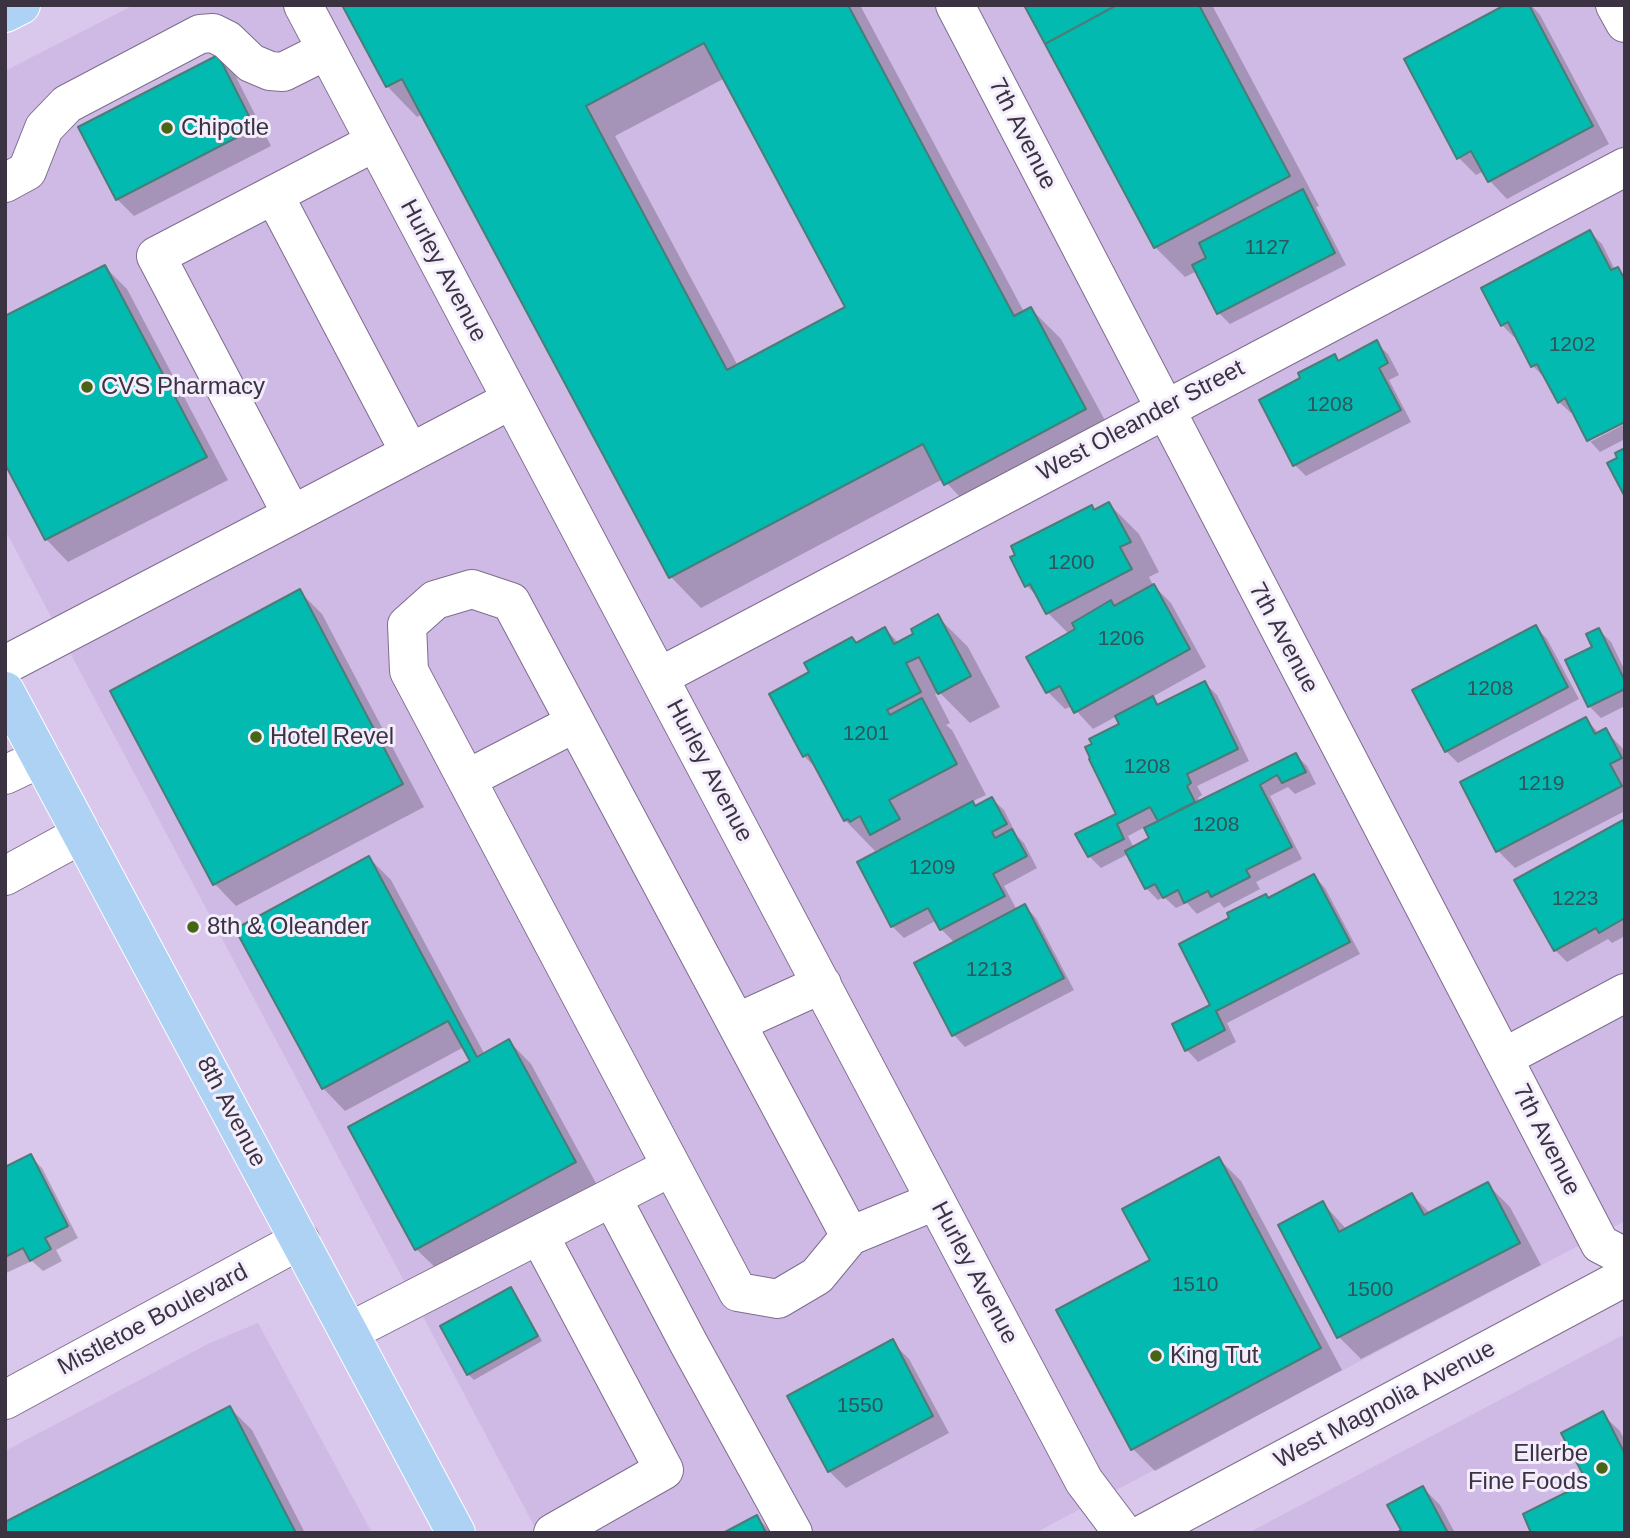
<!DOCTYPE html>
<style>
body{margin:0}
#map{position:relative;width:1630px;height:1538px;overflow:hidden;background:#d9c7ec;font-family:Helvetica,sans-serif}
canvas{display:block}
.frame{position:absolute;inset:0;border:7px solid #3b3342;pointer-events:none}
</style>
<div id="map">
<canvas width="1630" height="1538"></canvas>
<div class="frame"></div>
</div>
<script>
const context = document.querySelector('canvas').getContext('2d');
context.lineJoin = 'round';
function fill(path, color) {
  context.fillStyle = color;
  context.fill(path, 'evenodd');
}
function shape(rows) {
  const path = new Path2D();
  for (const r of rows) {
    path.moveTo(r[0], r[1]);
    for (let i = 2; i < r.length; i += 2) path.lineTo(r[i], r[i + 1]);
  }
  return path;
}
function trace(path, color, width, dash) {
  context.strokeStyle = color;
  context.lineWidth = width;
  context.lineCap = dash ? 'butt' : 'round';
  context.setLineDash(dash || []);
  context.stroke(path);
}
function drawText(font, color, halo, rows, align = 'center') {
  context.font = font + ' Helvetica,sans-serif';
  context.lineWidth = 6;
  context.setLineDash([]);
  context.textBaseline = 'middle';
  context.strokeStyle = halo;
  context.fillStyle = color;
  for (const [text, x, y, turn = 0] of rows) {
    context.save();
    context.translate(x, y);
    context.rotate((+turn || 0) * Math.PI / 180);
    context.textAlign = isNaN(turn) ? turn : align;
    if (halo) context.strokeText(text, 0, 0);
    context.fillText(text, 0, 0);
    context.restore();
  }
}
fill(shape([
 [134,5,1625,5,1625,1221,1035,1533,538,1533,5,530,5,71],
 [258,1323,372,1533,5,1533,5,1451,210,1343],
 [1625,1334,1625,1533,1248,1533]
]), '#cfb9e5');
fill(shape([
 [344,5,860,5,1024,312,1031,309,1061,339,1115,439,976,514,943,479,701,608,671,577,423,114,417,117,387,86],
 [725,78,848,307,738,366,615,136],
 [1026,5,1212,5,1319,206,1316,207,1346,265,1230,324,1219,313,1197,271,1185,277,1155,247],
 [1508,5,1531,5,1540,15,1609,144,1507,199,1490,181,1484,171,1476,175,1459,158],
 [218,58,235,75,271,146,134,216,117,199],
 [1590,232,1602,244,1615,270,1618,269,1625,276,1625,420,1590,438,1590,442,1625,424,1625,439,1600,452,1589,440,1574,411,1571,413,1559,402,1544,377,1533,366,1517,335,1514,337,1502,325],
 [105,267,127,289,228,480,68,562,46,539],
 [1376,343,1388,354,1399,375,1389,380,1411,422,1306,476,1295,465,1303,379,1335,357,1340,362],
 [1109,504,1139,534,1159,572,1149,577,1153,585,1171,603,1206,667,1152,697,1160,705,1205,683,1217,695,1249,761,1197,786,1202,795,1198,798,1200,802,1296,755,1307,766,1316,784,1295,794,1288,787,1270,796,1302,859,1256,882,1260,889,1224,908,1219,902,1197,914,1187,903,1176,908,1164,897,1158,900,1146,888,1128,854,1101,868,1089,856,1119,814,1121,725,1117,716,1093,729,1072,706,1065,709,1048,692,1029,657,1069,634,1048,613,1041,600,1027,586,1092,507,1096,511],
 [1145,827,1151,839,1134,848,1128,836],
 [300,592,322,614,424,807,236,906,214,883],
 [938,617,968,647,1000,707,970,723,939,692,935,694,950,723,946,725,952,730,986,795,971,802,976,807,992,799,1004,810,1017,836,1024,843,1037,868,1004,886,1017,910,1025,906,1036,918,1074,990,965,1047,954,1035,955,943,941,929,937,920,904,938,892,926,882,851,879,849,875,851,845,820,818,770,804,756,857,644,885,629,899,643,916,635],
 [1536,627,1547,639,1579,699,1458,763,1446,751],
 [1599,630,1611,642,1625,671,1625,706,1601,718,1589,706,1594,648],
 [1585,719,1599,733,1605,730,1625,751,1625,811,1515,868,1498,851],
 [1625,821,1625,936,1612,943,1608,939,1567,962,1555,950],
 [369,858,391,880,485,1055,509,1041,531,1064,597,1185,439,1271,416,1249,472,1062,464,1047,345,1111,323,1088],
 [1314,876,1325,888,1360,954,1227,1023,1236,1042,1198,1062,1187,1050,1269,899],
 [30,1156,42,1168,78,1238,56,1250,62,1261,43,1271,32,1261,6,1273,5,1169],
 [1219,1159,1241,1181,1342,1370,1155,1471,1132,1448,1152,1260],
 [1487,1184,1510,1207,1541,1265,1361,1359,1339,1337,1323,1203,1347,1230,1412,1195,1431,1214],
 [511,1289,516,1294,542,1341,474,1380,468,1374],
 [892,1342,909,1359,949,1433,846,1488,829,1471],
 [230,1408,252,1430,305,1533,5,1533],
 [1602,1414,1620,1431,1625,1441,1625,1533,1589,1483],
 [1423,1488,1440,1505,1455,1533,1400,1533],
 [757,1517,772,1533,726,1533]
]), '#0003');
const building = shape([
 [342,5,848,5,1014,316,1031,307,1086,409,944,485,923,444,669,578,402,79,386,87,342,5],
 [704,43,845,307,727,370,586,106,704,43],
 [1024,5,1117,5,1045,44,1024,5],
 [1117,5,1199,5,1290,176,1154,248,1045,44,1117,5],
 [1505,5,1529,5,1593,126,1488,182,1471,151,1457,159,1404,59,1505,5],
 [218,55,255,128,116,200,78,127,218,55],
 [1303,189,1335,253,1217,314,1192,265,1206,258,1199,243,1303,189],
 [1590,230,1611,270,1618,267,1625,280,1625,422,1587,441,1565,398,1558,403,1537,364,1531,367,1508,322,1501,326,1481,288,1590,230],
 [105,265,207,457,45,540,5,464,5,316,105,265],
 [1377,340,1388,363,1379,368,1401,410,1293,466,1259,400,1300,378,1298,373,1335,354,1338,361,1377,340],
 [1625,448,1625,497,1607,463,1617,458,1615,453,1625,448],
 [1109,502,1131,542,1120,547,1132,569,1046,614,1030,584,1025,587,1010,557,1015,555,1011,546,1092,505,1094,510,1109,502],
 [1154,584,1190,649,1074,713,1060,686,1046,693,1026,657,1075,629,1072,623,1111,600,1114,606,1154,584],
 [300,589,403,784,213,885,110,691,300,589],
 [938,614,971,676,938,694,919,657,906,663,921,692,887,710,890,715,922,698,957,764,889,800,900,819,870,835,860,816,850,822,848,819,844,821,808,754,803,757,769,694,809,672,804,663,852,637,856,643,885,627,894,644,913,634,911,629,938,614],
 [1536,625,1568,687,1445,752,1412,690,1536,625],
 [1599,628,1625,681,1625,689,1588,707,1565,660,1592,647,1586,634,1599,628],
 [1205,681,1238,749,1187,774,1191,783,1187,786,1195,802,1158,821,1150,807,1117,824,1124,839,1088,857,1075,834,1116,814,1089,759,1090,758,1085,747,1092,744,1089,739,1119,724,1115,716,1153,696,1157,705,1205,681],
 [1586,717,1595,734,1606,728,1622,758,1610,764,1622,786,1496,852,1460,782,1586,717],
 [1296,753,1306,772,1282,783,1277,775,1260,785,1292,847,1246,870,1250,877,1211,897,1208,891,1184,903,1178,890,1163,898,1155,884,1145,889,1125,851,1149,838,1144,828,1296,753],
 [992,797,1007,824,992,832,995,838,1012,829,1027,856,993,874,1005,896,940,930,928,908,891,927,857,862,973,801,975,806,992,797],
 [1625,819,1625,918,1599,933,1596,928,1554,951,1514,880,1625,819],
 [369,856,477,1057,509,1039,576,1162,415,1250,348,1127,470,1061,448,1021,322,1089,235,929,369,856],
 [1314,874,1350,942,1216,1011,1225,1030,1185,1051,1172,1024,1210,1005,1179,944,1229,918,1227,913,1266,894,1268,898,1314,874],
 [1025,904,1064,978,952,1036,914,963,1025,904],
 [31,1154,68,1226,45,1238,51,1249,30,1261,23,1248,5,1257,5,1167,31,1154],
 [1219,1157,1321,1348,1131,1450,1056,1310,1150,1260,1122,1209,1219,1157],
 [1488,1182,1520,1243,1337,1338,1278,1225,1323,1201,1339,1232,1412,1193,1424,1215,1488,1182],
 [511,1287,538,1336,467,1375,440,1326,511,1287],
 [893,1339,933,1416,828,1472,787,1396,893,1339],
 [230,1406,296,1533,5,1533,5,1522,230,1406],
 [1603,1411,1625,1454,1625,1533,1531,1533,1523,1514,1587,1482,1561,1433,1603,1411],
 [1423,1486,1448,1533,1396,1533,1401,1530,1387,1505,1423,1486],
 [757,1515,766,1533,723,1533,757,1515]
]);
fill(building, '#02baaf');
trace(building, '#4b7d78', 2);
const minor = shape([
 [303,5,1084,1481,1123,1533],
 [955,5,1600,1244,1625,1257],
 [1615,5,1625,23],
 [375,142,156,256,292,515,511,400],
 [5,183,27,171,44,128,67,104,200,34,213,33,227,40,251,63,270,71,283,72,327,50],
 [274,195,410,453],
 [5,665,292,515],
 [659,677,1625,167],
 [5,775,41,758],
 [467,779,575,723],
 [5,876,82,834],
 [736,1023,822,984],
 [1503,1058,1625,993],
 [612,1198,689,1344,793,1533],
 [539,1235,664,1470,553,1533],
 [850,1236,511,602,472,589,435,600,407,625,409,671,738,1292,778,1299,817,1276,850,1236,935,1201],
 [349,1332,671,1167],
 [5,1400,300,1240],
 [1145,1533,1625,1277]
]);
const major = shape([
 [5,13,21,5],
 [5,691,456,1533]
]);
trace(minor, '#7e6d8f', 40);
trace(major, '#fff', 40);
trace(minor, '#fff', 38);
trace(major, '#add2f4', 38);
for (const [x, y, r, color] of [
 [167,128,7,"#486415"],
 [87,387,7,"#486415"],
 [256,737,7,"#486415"],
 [193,927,7,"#486415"],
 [1156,1356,7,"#486415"],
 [1602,1468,7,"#486415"]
]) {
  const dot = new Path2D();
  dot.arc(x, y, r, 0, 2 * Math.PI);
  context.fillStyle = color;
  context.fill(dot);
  trace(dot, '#f4edfc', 2.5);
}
drawText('21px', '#2d555d', null, [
 ["1127",1267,248],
 ["1202",1572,345],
 ["1208",1330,405],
 ["1200",1071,563],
 ["1206",1121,639],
 ["1208",1490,689],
 ["1201",866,734],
 ["1208",1147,767],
 ["1219",1541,784],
 ["1208",1216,825],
 ["1209",932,868],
 ["1223",1575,899],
 ["1213",989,970],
 ["1510",1195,1285],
 ["1500",1370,1290],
 ["1550",860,1406]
]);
drawText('24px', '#3b3342', '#f4edfc', [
 ["Chipotle",181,128],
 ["CVS Pharmacy",101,387],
 ["Hotel Revel",270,737],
 ["8th & Oleander",207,927],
 ["King Tut",1170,1356],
 ["Ellerbe",1588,1454,"right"],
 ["Fine Foods",1588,1482,"right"]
], 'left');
drawText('24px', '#3b3342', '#f4edfc', [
 ["7th Avenue",1022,134,63],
 ["Hurley Avenue",443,271,62],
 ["West Oleander Street",1141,421,-28],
 ["7th Avenue",1283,638,62],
 ["Hurley Avenue",709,771,62],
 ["8th Avenue",231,1112,62],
 ["7th Avenue",1546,1140,63],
 ["Hurley Avenue",974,1273,62],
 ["Mistletoe Boulevard",153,1320,-28],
 ["West Magnolia Avenue",1385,1405,-28]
]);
</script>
